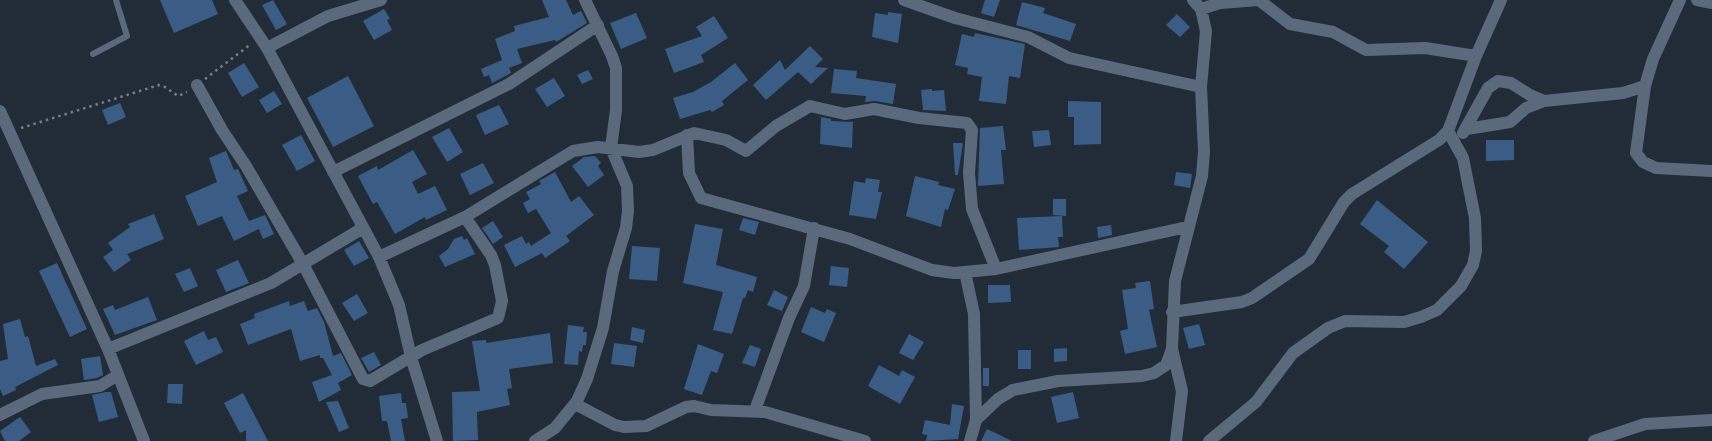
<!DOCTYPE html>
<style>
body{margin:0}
canvas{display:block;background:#222c38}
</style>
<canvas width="1712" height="441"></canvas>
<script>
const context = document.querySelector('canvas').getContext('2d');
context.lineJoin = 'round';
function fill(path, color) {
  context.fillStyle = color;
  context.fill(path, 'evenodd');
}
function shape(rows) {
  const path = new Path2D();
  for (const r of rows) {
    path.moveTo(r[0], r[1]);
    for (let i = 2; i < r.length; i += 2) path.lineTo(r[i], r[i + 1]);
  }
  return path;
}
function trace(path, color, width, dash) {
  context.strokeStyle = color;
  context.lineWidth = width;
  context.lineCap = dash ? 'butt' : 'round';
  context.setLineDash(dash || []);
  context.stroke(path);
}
fill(shape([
 [160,0,212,0,218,14,174,33],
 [273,0,287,24,276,30,262,5],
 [542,0,566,0,573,15,581,11,587,23,556,42,555,40,517,49,522,63,509,68,511,73,492,83,489,75,484,77,481,69,502,60,495,39,515,31,514,26,549,17],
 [985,0,1000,0,994,17,981,13],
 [1022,2,1045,8,1043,13,1076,24,1070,41,1016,25],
 [384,9,390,19,387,20,392,30,374,40,363,21],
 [888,12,902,14,898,43,872,37,875,13,888,15],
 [636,13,647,38,621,49,610,23],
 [1177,14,1190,27,1180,37,1166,25],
 [714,16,728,38,701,55,704,62,674,73,665,49,702,36,696,27],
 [975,33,1025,44,1020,78,1009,76,1006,104,979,101,982,77,967,74,968,68,955,65,962,34,974,37],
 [810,46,823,59,815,67,828,68,811,84,798,72,766,100,753,85,780,60,785,70],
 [244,63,259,87,242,97,228,73],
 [735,63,748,80,722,101,724,105,712,112,710,110,680,119,673,98,693,92,711,82],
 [834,69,857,71,856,78,896,84,893,104,875,101,865,102,866,96,831,93],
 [588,70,593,79,582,84,577,75],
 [348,76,374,126,333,147,307,98],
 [554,78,565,96,547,107,535,89],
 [932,89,932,91,944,90,946,111,923,110,921,90],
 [274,91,282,104,267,113,259,100],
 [1068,101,1101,102,1101,144,1074,145,1074,117,1068,117],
 [120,103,126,117,108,125,102,110],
 [499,105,509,124,485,135,476,115],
 [821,117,831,119,831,121,853,122,852,148,820,144],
 [1003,126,1006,150,1001,150,1004,184,978,186,980,128],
 [449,128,463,152,447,162,432,137],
 [1049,130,1051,145,1034,147,1032,131],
 [301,135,315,161,297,171,282,145],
 [1486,140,1514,140,1514,160,1486,161],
 [953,143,963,143,958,175,955,175],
 [413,150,427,174,412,182,418,194,435,186,447,210,426,220,425,217,395,234,377,202,373,204,358,176,377,166,378,170],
 [226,151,234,170,238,169,248,191,237,196,249,221,265,215,274,234,263,239,259,229,234,241,222,216,198,226,185,196,217,182,209,158],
 [595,156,601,163,598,166,604,175,588,187,572,166,584,157],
 [483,163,494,183,470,195,460,174],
 [555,172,571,202,579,196,594,215,566,236,570,241,545,258,542,253,515,267,504,245,522,236,526,244,529,242,531,246,551,233,536,209,528,213,523,203,530,199,526,192,541,184,539,181],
 [1176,172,1192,174,1190,188,1174,185],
 [915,176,939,182,938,185,955,189,948,210,945,209,941,227,906,216],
 [866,178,880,180,878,192,882,192,876,219,849,215,854,181,865,183],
 [1053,199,1066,199,1066,216,1053,215],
 [1377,200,1428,242,1404,269,1384,252,1389,246,1360,224],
 [154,214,164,239,127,254,131,260,114,272,103,257,113,250,108,243,130,227,128,224],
 [1062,216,1063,237,1058,237,1059,247,1019,250,1017,218],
 [743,218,759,222,755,235,739,230],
 [493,221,503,237,493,244,482,228],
 [695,224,723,229,716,265,757,277,753,292,748,290,745,298,743,298,732,334,713,330,723,292,683,283],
 [1111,225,1112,235,1098,238,1097,227],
 [462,236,464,240,467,238,475,254,445,267,439,256,448,249,454,239],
 [359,241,369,258,354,266,344,250],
 [632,246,660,248,657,281,629,279],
 [238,260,249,283,226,292,216,270],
 [57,263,87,329,70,337,39,271],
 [831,266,849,268,847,287,829,285],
 [190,268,198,286,184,292,175,274],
 [1150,281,1154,309,1149,310,1157,347,1125,354,1120,331,1128,329,1122,290,1136,288,1135,283],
 [988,285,1010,285,1011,302,988,303],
 [774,290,788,297,782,311,767,305],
 [357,294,368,313,354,321,342,303],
 [148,297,157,320,115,335,103,309,113,305,115,310],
 [289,301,290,306,304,301,308,311,317,308,324,322,333,356,341,353,352,375,338,383,341,390,319,402,312,382,332,375,323,358,320,358,320,355,300,361,291,329,248,345,240,324,255,318,254,314],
 [811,307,825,313,827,309,836,313,824,342,801,332],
 [20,319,25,337,28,336,36,366,55,359,58,365,15,387,16,390,3,396,0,389,0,361,8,359,3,324],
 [1199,324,1205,345,1189,349,1183,328],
 [568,325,584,327,583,332,587,332,586,345,583,345,582,352,579,351,578,365,564,364],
 [632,327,645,330,643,343,630,340],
 [204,331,208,340,216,337,223,352,196,365,184,341],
 [550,333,553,363,509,369,512,388,507,389,510,405,477,412,478,440,453,441,452,392,480,391,472,341,486,340,486,343],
 [909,334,924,342,913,360,899,353],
 [614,343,637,346,634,367,611,364],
 [698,344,724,354,717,373,711,371,702,395,684,389],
 [750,345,761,349,755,367,742,363],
 [1067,348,1067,361,1054,362,1054,349],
 [1018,350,1031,350,1031,369,1018,369],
 [374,352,381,365,369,372,361,358],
 [100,356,103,375,97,378,84,380,81,359],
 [879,365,899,376,902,370,915,377,900,404,868,386],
 [983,368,989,368,989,386,983,386],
 [168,384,183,384,182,404,167,403],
 [106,392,111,392,118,417,99,422,92,395],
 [1073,392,1079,418,1057,423,1051,397],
 [243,393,268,441,246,441,246,430,240,433,224,403],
 [401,393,402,403,406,403,408,418,401,419,405,441,391,441,387,421,382,421,379,396],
 [338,401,349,428,339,432,326,402],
 [952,404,964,406,958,439,926,441,927,435,922,434,925,420,950,425],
 [20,417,31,432,19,441,5,441,0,431],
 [987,429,1012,441,981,441]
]), '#3b5c84');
trace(shape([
 [205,79,251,44],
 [21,128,159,85,165,87,178,96,187,92]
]), '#757d87', 2.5, [2.5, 4]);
trace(shape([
 [93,54,127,36,116,0]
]), '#5b697c', 6);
trace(shape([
 [235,0,267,48,379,257,399,305,411,357,437,441],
 [904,0,955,18,1028,37,1069,58,1201,87],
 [1680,0,1653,59,1645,86,1636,153,1643,162,1656,168,1712,171],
 [1697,0,1712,3],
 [1201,9,1220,3,1259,0,1290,24,1333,32,1366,50,1425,48,1476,56],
 [267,48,328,16,381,0],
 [197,85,222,130,246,166,303,264,363,379,370,381,422,350,498,318,502,301,495,265,491,255,465,217],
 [0,111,108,349,144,441],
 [1467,129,1510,122,1526,108,1544,101,1623,93,1645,86],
 [1463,133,1488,88,1498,81,1511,83,1530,95,1544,101],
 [687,135,689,173,701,198,850,239,932,270,954,273,996,269,1187,227],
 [333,172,509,84,598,25],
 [379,257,465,217,573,151,598,147,639,152,653,150,694,133,726,140,746,151,776,126,810,106,845,114,874,109,919,118,967,123,972,130,969,173,972,209,996,269],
 [965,272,974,314,976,420],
 [1172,312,1242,302,1252,298,1309,259,1344,202,1352,194,1439,140,1448,131,1476,56,1501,0],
 [108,349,271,283,363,228],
 [1172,349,1182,391,1176,441],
 [575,404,615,425,624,427,646,426,686,407,694,406,711,410,765,412,865,441],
 [755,410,789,318,804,286,814,228],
 [0,415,42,394,100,386,118,375],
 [535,441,555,428,577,401,587,379,603,328,613,271,626,228,628,211,627,186,611,148,616,110,616,68,612,56,585,0],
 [970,441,976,420,998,399,1013,390,1058,381,1142,376,1154,373,1166,365,1172,349,1175,281,1202,176,1204,152,1201,87,1206,31,1201,9,1193,0],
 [1209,441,1256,402,1293,353,1328,328,1345,321,1404,322,1421,317,1437,310,1461,286,1473,265,1476,251,1475,218,1463,158,1448,131],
 [1594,441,1645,424,1712,420]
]), '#5b697c', 12);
</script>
